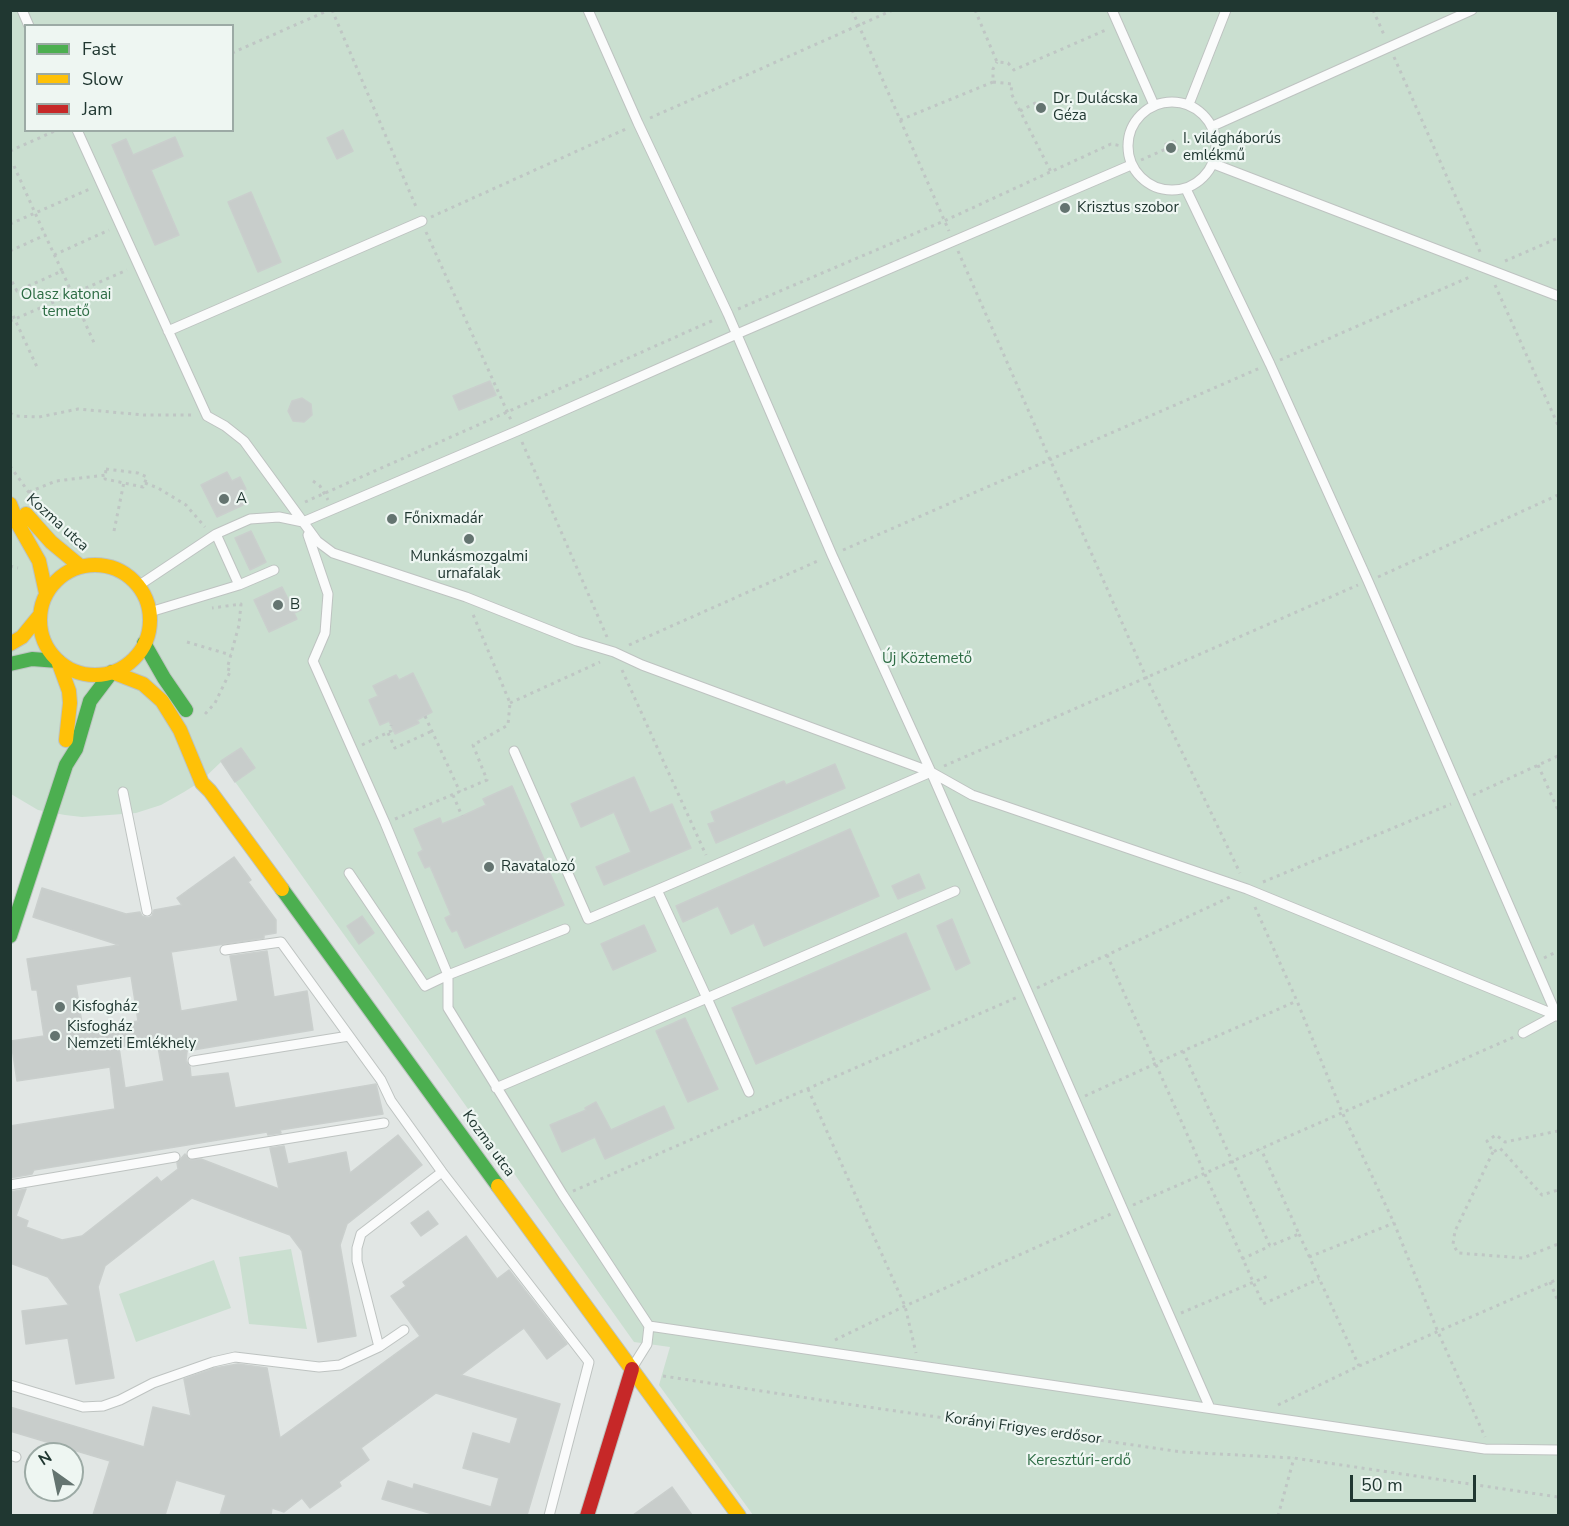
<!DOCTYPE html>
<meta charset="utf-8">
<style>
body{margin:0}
#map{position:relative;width:1569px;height:1526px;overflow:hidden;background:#e1e6e4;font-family:"Nunito Sans",sans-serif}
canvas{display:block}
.frame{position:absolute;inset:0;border:12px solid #203731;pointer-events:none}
.legend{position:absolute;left:24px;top:24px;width:210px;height:108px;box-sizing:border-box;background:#eef6f2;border:2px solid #9caaa5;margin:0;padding:8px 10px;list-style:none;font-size:18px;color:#203731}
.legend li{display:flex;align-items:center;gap:12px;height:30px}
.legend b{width:30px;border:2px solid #9caaa5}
.north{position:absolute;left:24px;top:1442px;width:60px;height:60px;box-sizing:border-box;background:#eef6f2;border:2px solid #9caaa5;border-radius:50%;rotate:327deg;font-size:16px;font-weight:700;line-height:24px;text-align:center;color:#203731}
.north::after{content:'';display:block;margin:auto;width:21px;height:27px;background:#647470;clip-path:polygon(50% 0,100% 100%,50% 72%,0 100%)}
.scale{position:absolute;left:1350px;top:1475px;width:126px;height:27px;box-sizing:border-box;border:3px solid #203731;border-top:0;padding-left:8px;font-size:18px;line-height:21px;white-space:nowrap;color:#203731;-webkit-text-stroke:4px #eef6f2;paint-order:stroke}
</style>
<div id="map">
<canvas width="1569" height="1526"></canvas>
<div class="frame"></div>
<ul class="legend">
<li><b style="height:8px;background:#4caf50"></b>Fast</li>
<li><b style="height:8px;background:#ffc107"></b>Slow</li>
<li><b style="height:8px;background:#c62828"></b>Jam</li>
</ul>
<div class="north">N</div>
<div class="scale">50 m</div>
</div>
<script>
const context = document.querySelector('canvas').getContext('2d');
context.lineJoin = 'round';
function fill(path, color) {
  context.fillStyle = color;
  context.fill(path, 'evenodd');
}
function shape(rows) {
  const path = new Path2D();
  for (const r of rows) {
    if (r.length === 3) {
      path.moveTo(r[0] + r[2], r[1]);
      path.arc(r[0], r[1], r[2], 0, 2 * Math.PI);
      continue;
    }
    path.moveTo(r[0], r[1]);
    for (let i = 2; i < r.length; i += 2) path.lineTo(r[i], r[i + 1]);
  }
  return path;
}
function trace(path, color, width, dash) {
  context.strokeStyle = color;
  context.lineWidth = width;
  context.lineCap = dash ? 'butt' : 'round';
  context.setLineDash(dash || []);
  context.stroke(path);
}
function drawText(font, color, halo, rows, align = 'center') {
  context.font = font + ' "Nunito Sans",sans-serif';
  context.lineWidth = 4.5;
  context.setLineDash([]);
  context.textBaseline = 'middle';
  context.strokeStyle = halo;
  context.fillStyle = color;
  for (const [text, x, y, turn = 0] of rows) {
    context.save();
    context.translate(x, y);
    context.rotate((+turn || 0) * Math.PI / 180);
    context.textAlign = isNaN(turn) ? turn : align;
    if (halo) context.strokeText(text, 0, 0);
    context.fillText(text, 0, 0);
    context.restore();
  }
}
fill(shape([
 [11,11,1558,11,1558,1515,753,1515,659,1385,670,1347,634,1342,221,762,200,782,184,792,161,805,136,813,82,817,65,815,38,810,11,794],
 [26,26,232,26,232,130,26,130],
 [291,1249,307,1329,249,1324,239,1257],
 [214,1260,231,1308,136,1342,119,1294]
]), '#cadfd0');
const building = shape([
 [343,130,353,151,337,159,327,138,343,130],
 [175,137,183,156,151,170,179,235,155,245,112,145,126,139,133,155,175,137],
 [251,192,281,262,258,272,228,202,251,192],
 [490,381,496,395,459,410,453,396,490,381],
 [302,398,311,404,312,415,304,422,293,421,288,411,292,401,302,398],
 [227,472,232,481,240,477,246,489,238,493,243,505,217,517,201,485,227,472],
 [251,531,266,562,250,570,235,538,251,531],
 [282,587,289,601,295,598,301,610,294,613,297,619,269,632,254,600,282,587],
 [413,673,432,712,417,720,419,723,395,734,389,721,380,725,369,700,378,696,373,686,396,675,399,680,413,673],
 [241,748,255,768,235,782,221,761,241,748],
 [835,764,845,788,716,843,708,824,715,822,711,812,784,781,786,785,835,764],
 [634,777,650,813,672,804,691,848,604,885,596,867,631,852,614,812,581,827,571,804,634,777],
 [512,786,564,905,465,948,457,930,452,932,448,925,445,918,451,915,430,866,425,868,418,853,423,850,414,829,440,818,442,824,462,816,486,805,483,799,512,786],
 [850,829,879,896,764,946,754,923,731,934,718,906,683,922,676,906,850,829],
 [234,857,251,880,248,882,276,920,276,933,264,935,264,938,171,952,181,1011,238,1001,230,956,267,951,274,997,307,991,313,1030,187,1051,186,1061,190,1067,191,1077,228,1073,235,1108,376,1084,383,1114,280,1130,281,1133,268,1135,267,1132,34,1170,32,1174,10,1178,10,1126,115,1109,110,1067,17,1081,11,1041,44,1036,37,990,32,990,27,959,119,945,33,917,42,888,126,914,140,912,142,916,148,918,152,916,154,910,182,905,177,898,234,857],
 [131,976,138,1021,83,1030,76,985,131,976],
 [157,1041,164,1081,125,1088,119,1047,157,1041],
 [919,874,925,888,898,899,892,886,919,874],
 [362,916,374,933,359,944,347,926,362,916],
 [952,919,970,963,956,970,937,926,952,919],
 [644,925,656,951,613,970,601,944,644,925],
 [906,933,930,989,756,1064,732,1008,906,933],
 [685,1018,718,1089,688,1102,656,1031,685,1018],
 [596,1102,611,1130,664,1106,674,1128,605,1159,595,1137,562,1152,550,1125,586,1110,585,1108,596,1102],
 [398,1135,422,1165,347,1224,340,1245,356,1336,318,1342,302,1251,290,1235,192,1198,105,1266,98,1287,114,1378,76,1384,68,1338,26,1344,22,1311,69,1305,48,1277,10,1263,10,1192,26,1189,16,1216,28,1221,26,1227,62,1240,82,1236,157,1177,161,1182,178,1169,177,1163,185,1154,190,1160,201,1159,279,1189,270,1148,284,1146,288,1164,346,1152,350,1173,398,1135],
 [428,1211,438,1224,421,1236,411,1223,428,1211],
 [466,1236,497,1279,509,1270,567,1344,547,1359,524,1328,461,1375,560,1404,527,1515,436,1515,382,1499,388,1481,413,1489,414,1484,491,1507,499,1478,463,1468,473,1433,510,1444,518,1418,436,1393,361,1448,369,1460,339,1482,341,1486,310,1508,302,1498,284,1512,272,1508,271,1515,220,1515,226,1495,176,1480,165,1515,93,1515,110,1461,10,1431,10,1407,144,1447,153,1407,191,1416,184,1379,215,1368,238,1364,267,1368,280,1438,420,1336,391,1296,406,1286,403,1282,466,1236],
 [672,1487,692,1515,633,1515,672,1487]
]);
fill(building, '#c8cdcb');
trace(building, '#cacfcd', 1.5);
const lane = shape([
 [22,10,29,26],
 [588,10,638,123,728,314,832,555,931,772,1210,1408],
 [1112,10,1154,105],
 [1172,146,44],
 [1189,104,1226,10],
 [1213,126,1472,10],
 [77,130,207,416,225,426,244,441,317,541,333,553,466,597,577,641,614,652,642,665,931,772,972,795,1247,889,1558,1016],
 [1214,164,1558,296],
 [1186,189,1270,364,1368,581,1557,1016],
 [168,331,422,221],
 [216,534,239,585],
 [308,535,328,594,325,633,313,661,385,823,448,975,565,929],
 [138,586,216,534,250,519,279,517,303,522,517,431,737,334,1131,165],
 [150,612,239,585,274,570],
 [514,751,588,919,657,890,707,998,955,891],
 [123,792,147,911],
 [349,873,425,986,448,975,448,1008,563,1195,649,1326,1485,1449,1558,1450],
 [657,890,931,772],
 [225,950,281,942,381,1080,391,1101,442,1172,589,1362,549,1516],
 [1523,1033,1558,1014],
 [193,1061,349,1036],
 [496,1088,707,998,749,1092],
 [192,1154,384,1123],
 [10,1185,175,1157],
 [379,1347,357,1261,357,1248,361,1234,442,1172],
 [632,1368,647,1344,649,1326],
 [10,1385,83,1407,103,1406,120,1400,153,1383,213,1362,235,1357,319,1367,340,1365,379,1347,404,1330],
 [10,1455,16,1457]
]);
const fast = shape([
 [144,643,164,678,186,710],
 [10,664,32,659,58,661],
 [282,889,498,1186],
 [10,936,66,765,76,749,90,701,112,672]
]);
const slow = shape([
 [10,504,18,524,39,561,46,593],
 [26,514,51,542,80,566],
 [95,620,55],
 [10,644,22,637,40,615],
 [58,661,69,691,70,703,66,740],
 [112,672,143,684,162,701,180,730,202,783,210,791,282,889],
 [498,1186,739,1516]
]);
const jam = shape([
 [587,1516,632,1369]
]);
trace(lane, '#bec3c1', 11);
trace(fast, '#bdc4c1', 16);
trace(slow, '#bdc4c1', 16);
trace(jam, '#bdc4c1', 16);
trace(shape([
 [332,10,417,209],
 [852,10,949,231],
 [975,10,997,62,1008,63,1014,70,1108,29],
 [1373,10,1385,37],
 [232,53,329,10],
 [1394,57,1481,254],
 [993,82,1012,84,1011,93,1051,172],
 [1020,111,1039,101],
 [650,118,893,10],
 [900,120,993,82,993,69,997,62],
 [1174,141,1177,150,1168,154,1164,145,1174,141],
 [10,151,57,130],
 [1141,160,1166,149],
 [14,166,45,235],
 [431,217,628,128],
 [10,224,90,189],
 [426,232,511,420],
 [10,251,45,235,62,271,17,291,10,278],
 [958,251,1146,677,1240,873],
 [54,255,109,230],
 [1505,261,1558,238],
 [62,271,95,345],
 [1495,285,1558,425],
 [10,309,37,367],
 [738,309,944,221,1111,144,1127,147],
 [10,321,127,270],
 [1280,360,1472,276],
 [10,413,15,416,39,417,78,409,144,415,193,415],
 [522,442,607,637],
 [10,466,30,494],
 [106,469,138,473,147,477,143,487,105,479,106,469],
 [313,481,320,486,328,500],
 [145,483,158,488,186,505,205,527],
 [29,492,56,481,106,475],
 [305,502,716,319],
 [114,531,124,482],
 [843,550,1260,368],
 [10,566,18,568],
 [1378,577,1558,495],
 [187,642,231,655],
 [629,645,820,560],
 [622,670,706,855],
 [510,703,600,662],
 [205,712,206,713,215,703,231,670,227,669,239,625,241,604,212,608],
 [425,716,460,792],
 [388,733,395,748,432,731],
 [362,745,391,731,391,725],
 [1538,765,1558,810],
 [944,766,1358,585],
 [453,795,462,816],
 [1473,795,1558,756],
 [395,819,487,780,473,745,508,725,510,703,472,612],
 [1263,882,1451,804],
 [1255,907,1297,1001,1342,1112,1394,1223,1438,1332,1485,1437],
 [1107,955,1263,1304,1319,1279],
 [1544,958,1558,951],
 [1037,988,1230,897],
 [1183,1051,1270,1246,1299,1234,1261,1149],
 [808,1089,905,1306,916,1353],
 [1085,1096,1183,1051,1297,1001],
 [1558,1131,1505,1142,1496,1135,1487,1141,1493,1152,1500,1148,1542,1195,1558,1190],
 [1493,1152,1455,1231,1453,1244,1458,1253,1523,1258,1558,1244],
 [573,1191,1018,997],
 [1133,1205,1514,1037],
 [1299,1234,1359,1366],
 [1309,1257,1394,1223],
 [1242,1259,1270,1246],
 [1550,1282,1558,1301],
 [1181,1313,1268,1276],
 [835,1340,905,1306,1113,1213],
 [663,1376,847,1404,1182,1452,1294,1458,1558,1497],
 [1278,1405,1359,1366,1558,1279],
 [1278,1516,1294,1458]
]), '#bfc6c4', 3, [3, 4.5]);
trace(lane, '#fafbfb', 9);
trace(fast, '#4caf50', 14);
trace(slow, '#ffc107', 14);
trace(jam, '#c62828', 14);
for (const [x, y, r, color] of [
 [1041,108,6,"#647470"],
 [1171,148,6,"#647470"],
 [1065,208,6,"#647470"],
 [224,499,6,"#647470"],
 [392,519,6,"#647470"],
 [469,539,6,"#647470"],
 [278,605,6,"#647470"],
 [489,867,6,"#647470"],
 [60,1007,6,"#647470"],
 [55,1036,6,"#647470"]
]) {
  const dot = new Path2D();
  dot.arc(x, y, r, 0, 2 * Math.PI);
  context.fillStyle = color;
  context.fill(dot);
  trace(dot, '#eef6f2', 2);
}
drawText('15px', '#203731', '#eef6f2', [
 ["Dr. Dulácska",1053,99],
 ["Géza",1053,116],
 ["I. világháborús",1183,139],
 ["emlékmű",1183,156],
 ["Krisztus szobor",1077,208],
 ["A",236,499],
 ["Főnixmadár",404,519],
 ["Munkásmozgalmi",469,557,"center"],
 ["urnafalak",469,574,"center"],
 ["B",290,605],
 ["Ravatalozó",501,867],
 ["Kisfogház",72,1007],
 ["Kisfogház",67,1027],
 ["Nemzeti Emlékhely",67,1044]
], 'left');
drawText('15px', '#2d6c44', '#eef6f2', [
 ["Olasz katonai",66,295],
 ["temető",66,312],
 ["Új Köztemető",927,659],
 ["Keresztúri-erdő",1079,1461]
]);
drawText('15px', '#203731', '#eef6f2', [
 ["Kozma utca",57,523,42],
 ["Kozma utca",488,1144,54],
 ["Korányi Frigyes erdősor",1023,1429,8]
]);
</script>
